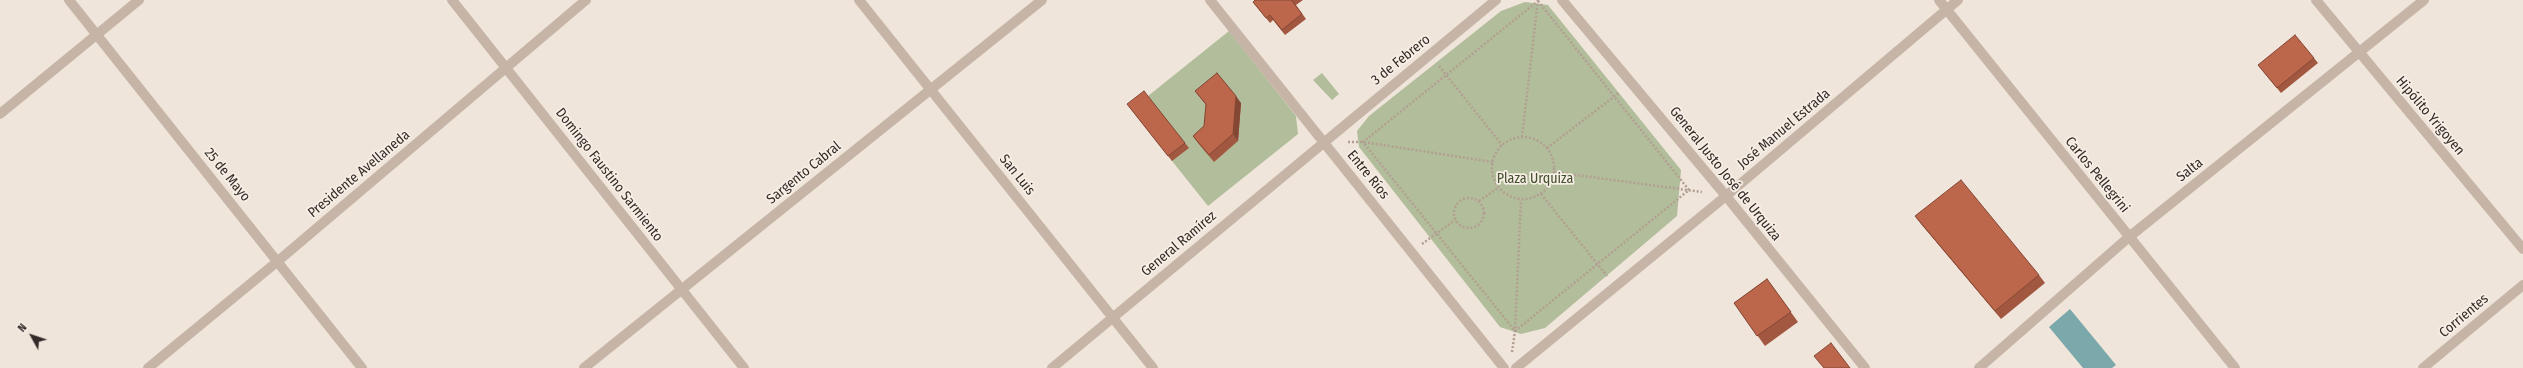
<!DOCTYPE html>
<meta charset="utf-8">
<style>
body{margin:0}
#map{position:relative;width:2523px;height:368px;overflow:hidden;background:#efe5da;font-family:"Fira Sans Condensed",sans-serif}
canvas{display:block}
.north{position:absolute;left:12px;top:316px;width:40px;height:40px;-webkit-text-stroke:3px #f7efe6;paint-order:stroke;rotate:310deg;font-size:11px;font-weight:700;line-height:16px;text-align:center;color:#332b27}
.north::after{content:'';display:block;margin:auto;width:14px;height:18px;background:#332b27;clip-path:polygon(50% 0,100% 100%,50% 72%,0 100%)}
</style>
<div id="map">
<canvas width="2523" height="368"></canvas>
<div class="north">N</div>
</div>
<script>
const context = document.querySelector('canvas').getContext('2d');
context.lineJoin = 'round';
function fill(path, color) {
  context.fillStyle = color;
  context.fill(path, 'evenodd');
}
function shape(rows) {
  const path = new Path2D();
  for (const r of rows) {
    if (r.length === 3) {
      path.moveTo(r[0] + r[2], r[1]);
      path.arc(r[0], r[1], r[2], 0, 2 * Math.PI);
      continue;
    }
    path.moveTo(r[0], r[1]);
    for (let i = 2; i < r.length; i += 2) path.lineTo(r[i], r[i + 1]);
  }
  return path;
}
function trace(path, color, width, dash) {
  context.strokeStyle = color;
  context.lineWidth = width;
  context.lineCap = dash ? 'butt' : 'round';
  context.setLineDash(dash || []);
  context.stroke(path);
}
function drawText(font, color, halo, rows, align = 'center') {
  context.font = font + ' "Fira Sans Condensed",sans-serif';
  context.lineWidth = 3.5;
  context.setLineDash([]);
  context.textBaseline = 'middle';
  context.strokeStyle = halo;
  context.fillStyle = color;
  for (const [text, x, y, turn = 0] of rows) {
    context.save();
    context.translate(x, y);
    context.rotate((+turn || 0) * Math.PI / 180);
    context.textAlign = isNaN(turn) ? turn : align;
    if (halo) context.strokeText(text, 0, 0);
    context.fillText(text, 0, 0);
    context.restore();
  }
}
fill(shape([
 [1525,2,1548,5,1681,170,1677,216,1545,328,1521,334,1500,327,1359,147,1357,131,1369,116,1501,11],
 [1229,31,1296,116,1298,134,1208,206,1172,161,1148,96],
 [1322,73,1339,94,1332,100,1313,80]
]), '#b2bd9b');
fill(shape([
 [2070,309,2116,365,2112,368,2083,368,2049,327]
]), '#7ba8aa');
trace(shape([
 [1538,1,1689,190,1515,331,1363,142,1538,1],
 [1439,66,1502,145],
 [1523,168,31],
 [1522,137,1538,0],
 [1348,142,1363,142,1493,162],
 [1547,148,1620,92],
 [1554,172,1702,192],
 [1541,194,1607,276],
 [1469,213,15],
 [1479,201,1498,188],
 [1422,244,1455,220],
 [1512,352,1515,331,1521,200]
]), '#b29f92', 2.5, [2, 2]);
trace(shape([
 [69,0,362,368],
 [452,0,744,368],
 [859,0,1153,368],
 [1210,0,1504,368],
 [1562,0,1726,196,1865,368],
 [1939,0,2235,368],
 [2316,0,2523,249],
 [0,114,139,0],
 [148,368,278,261,586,0],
 [584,368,1042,0],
 [1052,368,1496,0],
 [1516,368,1726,196,1958,0],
 [1979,368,2129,237,2424,0],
 [2423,368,2523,285]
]), '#c6b5a7', 10);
fill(shape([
 [1255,0,1303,0,1296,5,1306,19,1285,35,1273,20,1270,23,1253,2],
 [2314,58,2318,63,2281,93,2258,65],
 [1195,91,1241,103,1238,141,1214,162,1198,143,1193,136,1204,126,1206,105],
 [1127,104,1185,143,1189,148,1172,161],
 [1915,216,2039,275,2045,283,2001,319,1921,224],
 [1767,279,1798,322,1765,346,1734,303]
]), '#a25840');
fill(shape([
 [1236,96,1241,103,1238,141,1233,134]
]), '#844734');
const building = shape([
 [1255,0,1293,0,1292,1,1302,14,1282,30,1270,15,1266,18,1253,2,1255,0],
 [2295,35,2314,58,2277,88,2258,65,2295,35],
 [1217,73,1236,96,1233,134,1209,155,1193,136,1204,126,1206,104,1195,91,1217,73],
 [1144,91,1185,143,1168,156,1127,104,1144,91],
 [1961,180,2039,275,1995,311,1915,216,1961,180],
 [1767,279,1791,312,1757,336,1734,303,1767,279],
 [1831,343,1850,368,1824,368,1814,356,1831,343]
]);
fill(building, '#bc664b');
trace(building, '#844734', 1);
drawText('14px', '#332b27', '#f7efe6', [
 ["3 de Febrero",1401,60,-39],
 ["Hipólito Yrigoyen",2430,116,50],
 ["José Manuel Estrada",1784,129,-40],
 ["Salta",2190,170,-38],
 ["Sargento Cabral",804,173,-39],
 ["Presidente Avellaneda",359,174,-40],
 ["General Justo José de Urquiza",1725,174,51],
 ["25 de Mayo",227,175,51],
 ["Domingo Faustino Sarmiento",609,175,52],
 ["San Luis",1017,175,51],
 ["Entre Ríos",1368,175,51],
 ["Carlos Pellegrini",2097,175,51],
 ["General Ramírez",1179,244,-40],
 ["Corrientes",2464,316,-40]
]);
drawText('14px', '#43502d', '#f7efe6', [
 ["Plaza Urquiza",1535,179]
]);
</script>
